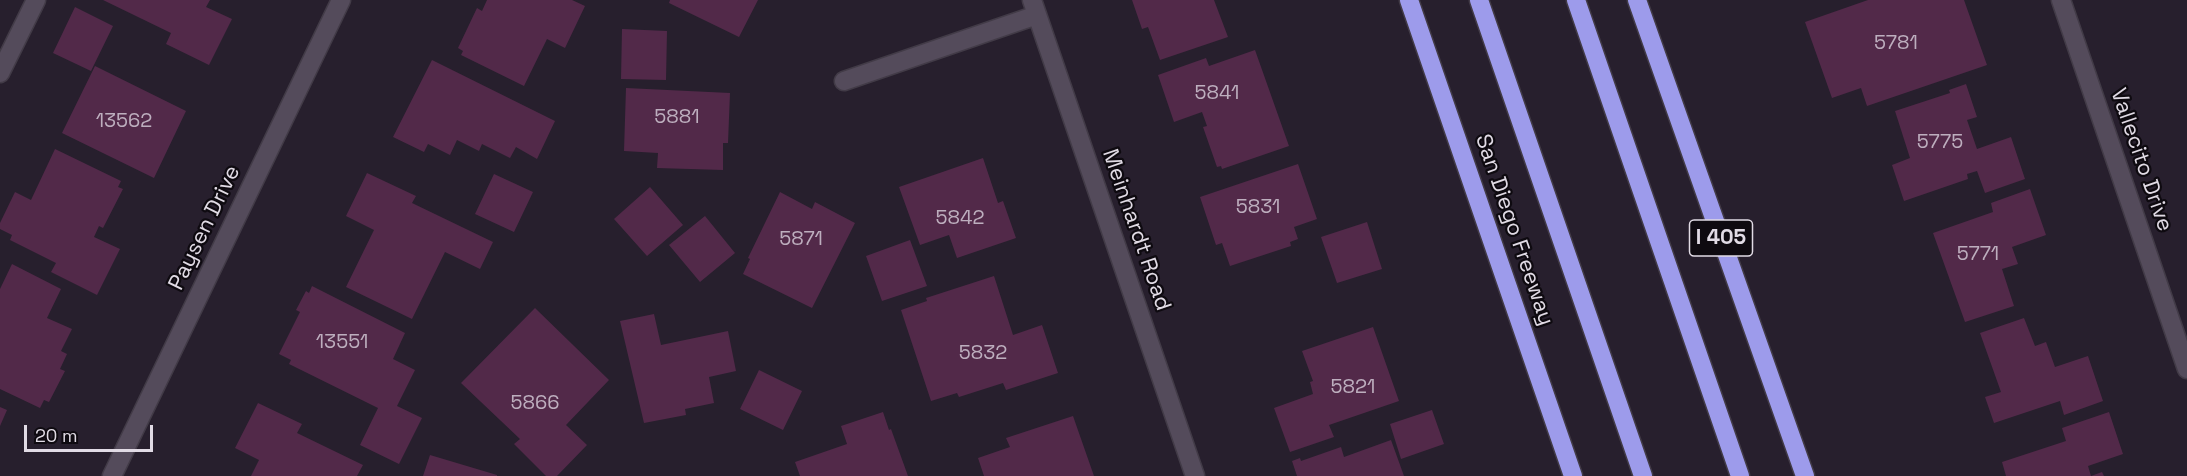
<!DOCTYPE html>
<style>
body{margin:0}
#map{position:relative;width:2187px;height:476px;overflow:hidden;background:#271f2d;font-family:"Space Grotesk",sans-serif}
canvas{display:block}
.scale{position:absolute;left:24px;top:425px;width:129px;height:27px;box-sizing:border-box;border:3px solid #e1dbe5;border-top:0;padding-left:8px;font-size:18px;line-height:21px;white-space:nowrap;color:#e1dbe5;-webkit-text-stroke:4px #0e0a10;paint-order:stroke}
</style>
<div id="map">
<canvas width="2187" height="476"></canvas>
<div class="scale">20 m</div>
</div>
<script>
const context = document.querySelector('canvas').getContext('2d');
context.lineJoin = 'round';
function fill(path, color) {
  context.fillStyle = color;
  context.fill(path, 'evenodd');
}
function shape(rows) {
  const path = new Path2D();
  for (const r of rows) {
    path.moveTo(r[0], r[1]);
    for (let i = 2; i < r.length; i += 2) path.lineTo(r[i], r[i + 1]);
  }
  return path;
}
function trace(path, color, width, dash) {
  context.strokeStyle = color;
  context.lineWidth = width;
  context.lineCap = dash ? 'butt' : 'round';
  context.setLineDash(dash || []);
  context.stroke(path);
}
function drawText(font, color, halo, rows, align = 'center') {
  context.font = font + ' "Space Grotesk",sans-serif';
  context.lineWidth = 4.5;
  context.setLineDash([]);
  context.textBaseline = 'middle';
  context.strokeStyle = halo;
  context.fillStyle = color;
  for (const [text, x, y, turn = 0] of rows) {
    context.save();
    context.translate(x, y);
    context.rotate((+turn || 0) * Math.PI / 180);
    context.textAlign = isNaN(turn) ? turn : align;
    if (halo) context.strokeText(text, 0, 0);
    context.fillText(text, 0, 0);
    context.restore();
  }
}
fill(shape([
 [103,0,210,0,206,7,232,19,209,65,166,44,171,33],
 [487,0,572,0,585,6,565,48,547,39,524,86,461,55,463,51,458,48,477,8,482,11],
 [670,0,758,0,739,37,669,3],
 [1132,0,1214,0,1228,37,1160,60,1148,27,1142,29],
 [1868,0,1964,0,1987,65,1867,106,1861,88,1832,98,1805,22],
 [75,7,113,26,91,71,53,53],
 [622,29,667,31,666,80,621,79],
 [1255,50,1289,146,1222,169,1221,166,1217,167,1203,127,1207,126,1202,112,1174,122,1158,75,1206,58,1209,66],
 [432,60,555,121,537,159,516,147,510,158,482,144,479,151,457,140,450,155,428,144,424,152,393,137],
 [95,66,186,111,154,178,62,133],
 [1966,84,1977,117,1967,120,1977,149,2011,137,2025,179,1985,193,1977,171,1967,174,1968,179,1904,201,1892,165,1910,158,1895,111,1950,93,1949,90],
 [626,88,730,93,728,143,723,143,723,170,657,168,658,153,624,151],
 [55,149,121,181,118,187,123,189,103,228,99,226,94,237,120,249,97,295,51,272,56,263,10,240,12,235,0,229,0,223,15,192,31,200],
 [983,158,998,203,1003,201,1016,238,957,258,949,235,920,245,899,187],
 [1298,164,1317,219,1294,227,1298,239,1290,242,1291,246,1230,266,1222,243,1216,245,1200,197],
 [367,173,416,196,412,203,493,242,480,269,445,252,412,319,346,287,374,230,346,216],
 [494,174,533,192,514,232,475,214],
 [650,187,683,225,647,256,614,219],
 [2030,189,2046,235,2012,247,2018,264,2002,269,2014,306,1965,322,1933,233,1993,212,1991,203],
 [780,192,812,209,815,202,855,223,812,308,743,274,750,259,748,258],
 [705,216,735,253,700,282,669,245],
 [1367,222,1382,269,1337,283,1321,237],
 [910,240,927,286,882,301,866,256],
 [12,264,61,289,47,318,72,329,61,351,67,354,60,369,65,371,49,402,44,400,40,408,0,389,0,289],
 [994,276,1013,335,1042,325,1058,373,1006,390,1003,383,959,397,957,393,931,401,901,310,927,301,926,298],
 [312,286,405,333,393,359,415,370,397,406,422,418,399,464,360,445,378,408,289,364,291,360,279,354,300,312,296,310,306,291,309,293],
 [535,308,609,380,566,425,587,445,557,476,546,476,514,444,520,439,461,383],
 [654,314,661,345,728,331,736,371,709,377,714,403,685,409,686,415,644,423,620,321],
 [2024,318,2035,346,2046,342,2055,367,2088,356,2103,401,2064,415,2060,401,1994,423,1985,397,2001,392,1980,333],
 [1373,327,1399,401,1329,425,1334,437,1290,452,1274,408,1313,394,1310,382,1313,381,1302,351],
 [759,370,802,391,783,430,740,409],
 [258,403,302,424,297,433,363,465,357,476,251,476,259,460,235,448],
 [0,407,7,410,0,426],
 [1432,410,1444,444,1401,459,1390,424],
 [883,412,889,430,891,429,908,476,800,476,795,462,847,444,841,426],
 [2109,412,2123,454,2088,466,2091,476,2102,472,2104,476,2006,476,2002,462,2066,441,2062,428],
 [1073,416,1094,476,984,476,978,458,1010,447,1006,438],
 [1391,440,1404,476,1297,476,1292,461,1300,458,1301,461,1341,447,1344,457],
 [430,455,497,475,497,476,423,476]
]), '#522949');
const lane = shape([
 [0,73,36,0]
]);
const street = shape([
 [1032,0,1195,476],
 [2061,0,2187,369],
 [844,81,1037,15],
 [112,476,341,0]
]);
const highway = shape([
 [1409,0,1573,476],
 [1479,0,1643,476],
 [1576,0,1740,476],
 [1637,0,1805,476]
]);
trace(lane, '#423b47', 21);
trace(street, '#423b47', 21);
trace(highway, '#423b47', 21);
trace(lane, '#544b5b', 18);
trace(street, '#544b5b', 18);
trace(highway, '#9d9beb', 18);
drawText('20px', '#bdaebe', null, [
 ["5781",1896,44],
 ["5841",1217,94],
 ["5881",677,118],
 ["13562",124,122],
 ["5775",1940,143],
 ["5831",1258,208],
 ["5842",960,219],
 ["5871",801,240],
 ["5771",1978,255],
 ["13551",342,343],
 ["5832",983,354],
 ["5821",1353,388],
 ["5866",535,404]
]);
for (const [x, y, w] of [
 [1721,238,63]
]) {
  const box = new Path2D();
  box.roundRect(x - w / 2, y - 18, w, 36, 4.5);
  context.fillStyle = '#0e0a10';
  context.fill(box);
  trace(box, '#e1dbe5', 1.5);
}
drawText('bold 21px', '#e1dbe5', null, [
 ["I 405",1721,238]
]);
drawText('22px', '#e1dbe5', '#0e0a10', [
 ["Vallecito Drive",2141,160,71],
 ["Paysen Drive",205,228,-64],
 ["Meinhardt Road",1136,230,71],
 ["San Diego Freeway",1514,230,71]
]);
</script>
